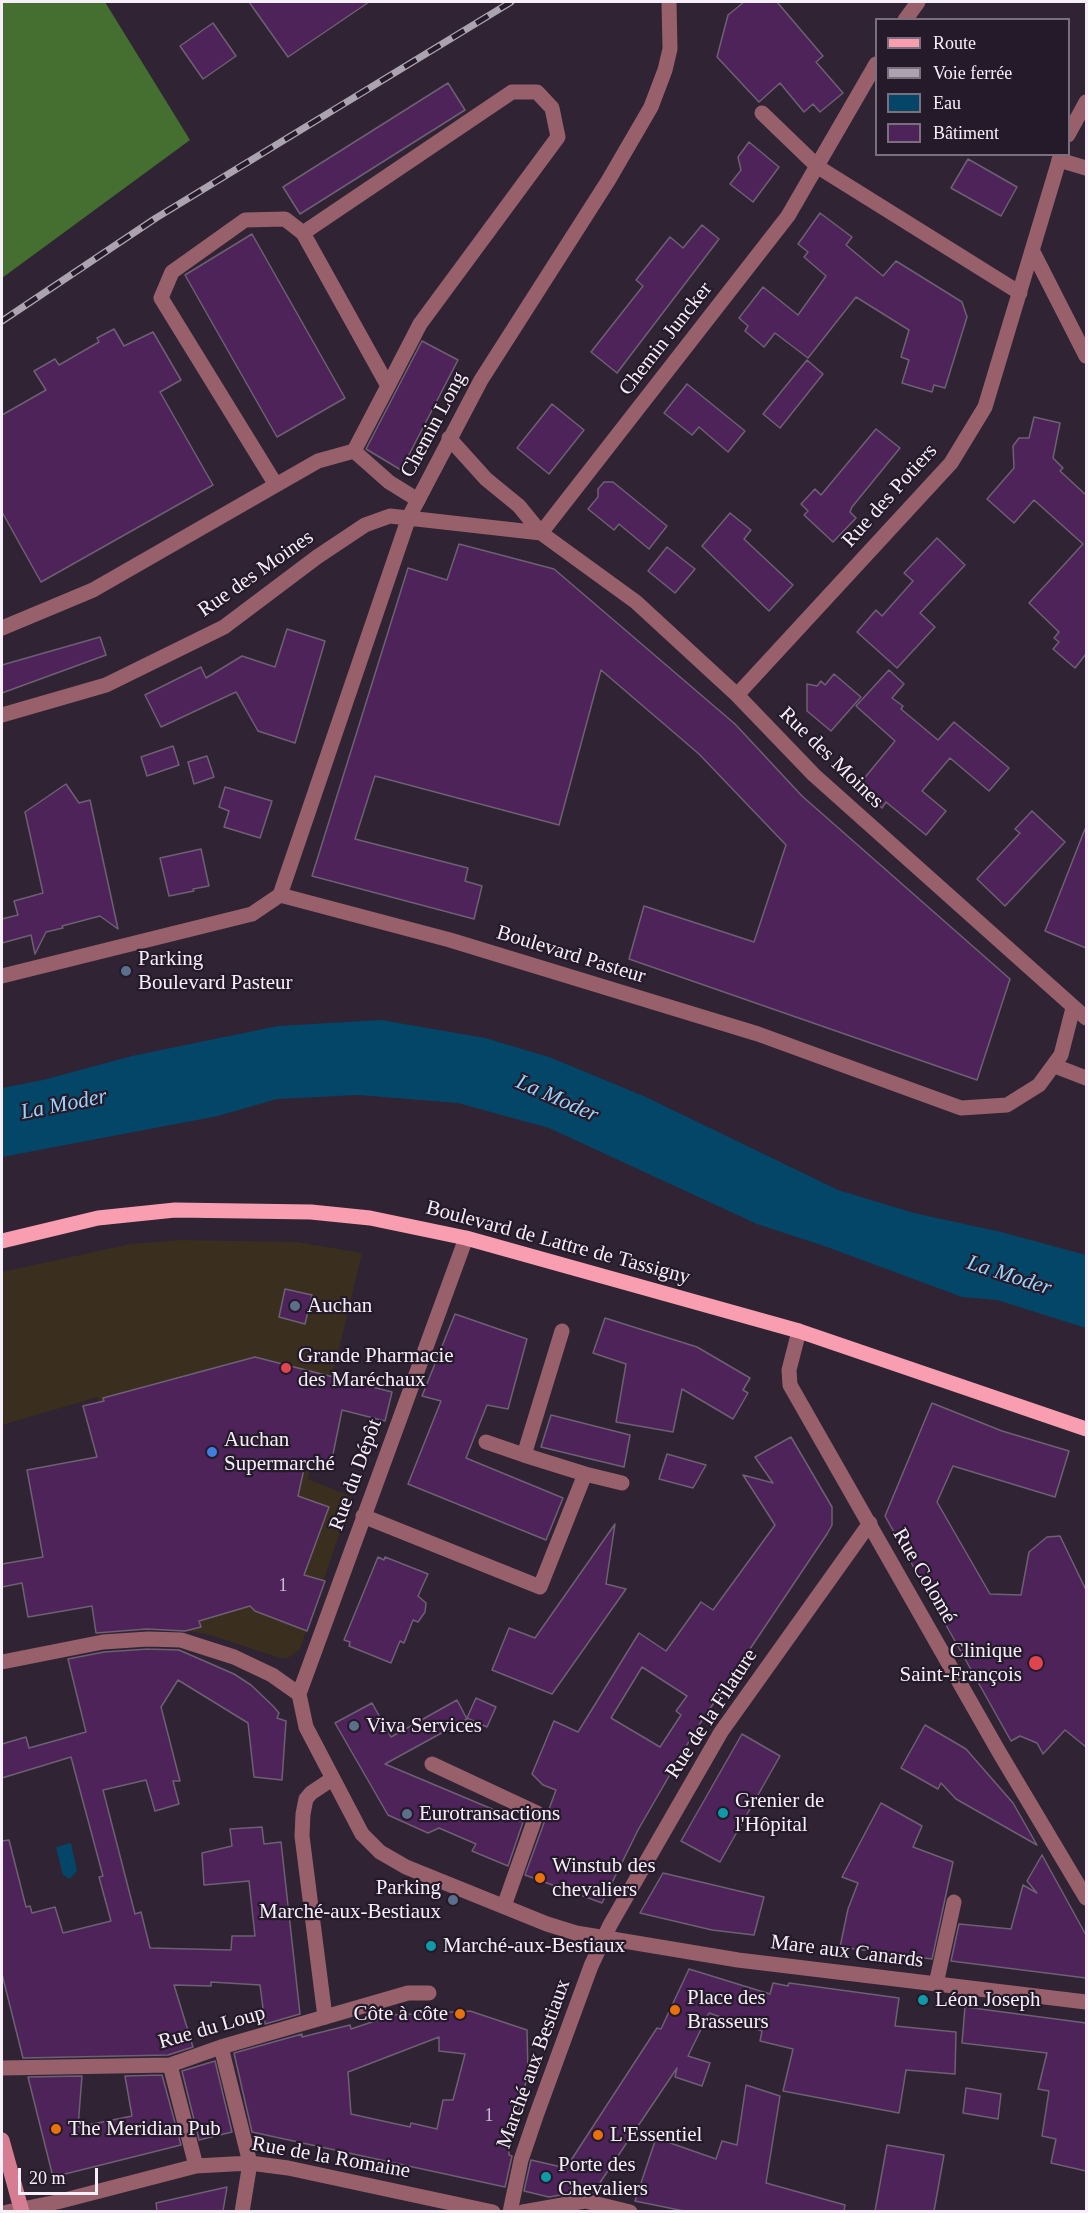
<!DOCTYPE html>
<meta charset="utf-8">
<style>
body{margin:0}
#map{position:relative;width:1088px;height:2213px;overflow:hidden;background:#2f2334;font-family:"Times New Roman",serif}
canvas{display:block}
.frame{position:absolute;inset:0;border:3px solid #f6effa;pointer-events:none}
.legend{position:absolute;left:875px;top:18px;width:195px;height:138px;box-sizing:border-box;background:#251a2a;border:2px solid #796f7d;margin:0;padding:8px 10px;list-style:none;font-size:18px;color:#f6effa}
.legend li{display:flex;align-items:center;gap:12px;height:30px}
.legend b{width:30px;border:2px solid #796f7d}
.scale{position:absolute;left:18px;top:2168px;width:80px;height:27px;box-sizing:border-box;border:3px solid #f6effa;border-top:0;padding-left:8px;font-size:18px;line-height:21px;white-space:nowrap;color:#f6effa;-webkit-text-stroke:4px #251a2a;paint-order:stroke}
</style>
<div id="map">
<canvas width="1088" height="2213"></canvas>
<div class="frame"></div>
<ul class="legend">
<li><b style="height:8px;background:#f99db1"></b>Route</li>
<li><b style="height:8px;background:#aca3b0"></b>Voie ferrée</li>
<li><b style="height:16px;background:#044668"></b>Eau</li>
<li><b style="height:16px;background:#4d235a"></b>Bâtiment</li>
</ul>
<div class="scale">20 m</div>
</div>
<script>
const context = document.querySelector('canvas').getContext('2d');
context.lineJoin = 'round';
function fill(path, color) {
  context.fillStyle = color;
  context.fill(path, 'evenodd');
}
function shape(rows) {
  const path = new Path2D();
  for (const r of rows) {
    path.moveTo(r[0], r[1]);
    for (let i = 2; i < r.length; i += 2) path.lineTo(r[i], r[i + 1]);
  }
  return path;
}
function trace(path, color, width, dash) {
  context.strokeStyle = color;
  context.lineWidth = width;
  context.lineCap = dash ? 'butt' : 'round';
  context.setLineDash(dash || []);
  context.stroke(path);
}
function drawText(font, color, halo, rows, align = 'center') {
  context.font = font + ' "Times New Roman",serif';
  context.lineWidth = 4.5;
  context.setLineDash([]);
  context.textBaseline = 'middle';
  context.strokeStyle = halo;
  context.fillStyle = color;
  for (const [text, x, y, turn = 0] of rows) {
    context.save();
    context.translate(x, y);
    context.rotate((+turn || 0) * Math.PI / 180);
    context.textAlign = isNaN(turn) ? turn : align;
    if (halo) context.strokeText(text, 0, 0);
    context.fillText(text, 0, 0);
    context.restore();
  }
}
fill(shape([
 [181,1240,297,1242,362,1253,308,1479,352,1497,300,1649,288,1658,280,1658,210,1635,152,1624,130,1499,98,1397,2,1425,2,1272,130,1244]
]), '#3a2e1f');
fill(shape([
 [2,2,105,2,190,140,2,278]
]), '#446f30');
fill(shape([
 [381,1020,485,1038,549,1057,646,1097,838,1190,914,1213,1001,1232,1086,1255,1086,1328,997,1300,962,1297,827,1247,757,1224,549,1128,458,1103,358,1095,277,1099,218,1116,2,1157,2,1088,43,1080,132,1056,278,1026],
 [71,1843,77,1871,70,1879,63,1875,56,1847]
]), '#044668');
const building = shape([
 [249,2,369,2,288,57,249,2],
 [744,2,777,2,823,56,816,62,843,93,820,112,813,104,804,112,780,83,759,102,717,57,728,15,744,2],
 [213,23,236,56,203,79,180,46,213,23],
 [448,83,465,110,300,214,283,187,448,83],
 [749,142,779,167,753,202,730,184,741,170,738,157,749,142],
 [968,159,1017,187,1001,216,951,188,968,159],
 [820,213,852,237,846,245,883,276,896,261,962,302,967,317,945,388,934,385,932,392,902,383,909,360,901,357,909,330,856,297,808,358,775,333,764,347,745,331,748,326,739,318,763,287,798,315,826,276,804,257,808,252,798,244,820,213],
 [702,225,719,239,617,373,591,352,643,286,636,280,670,237,683,248,702,225],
 [252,234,345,398,277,437,185,275,252,234],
 [114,329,124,346,153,332,181,380,160,392,213,485,41,582,2,512,2,415,46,390,34,371,55,359,59,365,99,342,97,338,114,329],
 [422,341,458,360,401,470,366,449,422,341],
 [807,360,823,374,780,428,763,414,807,360],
 [687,384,745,431,728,452,699,427,692,435,664,413,687,384],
 [552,404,584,430,549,474,517,448,552,404],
 [1034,417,1060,423,1053,458,1063,468,1060,471,1086,495,1086,654,1075,668,1053,649,1059,642,1054,638,1059,632,1029,603,1083,544,1034,500,1014,523,987,499,1014,468,1013,446,1019,438,1029,438,1034,417],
 [876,429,900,448,852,507,850,512,856,518,833,542,804,515,808,511,801,504,815,489,821,495,876,429],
 [604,482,613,482,667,526,649,549,619,524,614,530,588,509,598,497,598,489,604,482],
 [730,513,751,530,744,539,793,585,769,611,702,546,730,513],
 [937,538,965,565,920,613,935,627,897,668,857,632,876,610,882,616,913,581,904,573,937,538],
 [459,544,554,569,735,724,802,796,1010,979,977,1080,629,959,644,906,754,942,786,845,699,754,601,670,559,825,375,776,355,839,468,868,465,881,482,886,474,919,312,876,408,568,447,580,459,544],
 [667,547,695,569,675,593,648,571,667,547],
 [287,629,325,641,295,743,258,731,236,692,161,727,145,695,201,667,206,678,242,656,275,667,287,629],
 [100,637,106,655,2,693,2,665,100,637],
 [889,670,904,684,892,698,903,706,901,709,938,740,954,722,1009,768,989,791,950,758,922,791,946,811,926,835,886,802,882,808,857,787,895,741,856,706,889,670],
 [834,674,861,697,831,731,807,711,807,684,817,686,821,681,825,685,834,674],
 [173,746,179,765,147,776,141,757,173,746],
 [207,756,214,777,194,784,188,762,207,756],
 [66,784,79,803,90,800,118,929,100,916,62,926,63,928,46,932,35,954,31,935,2,943,2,919,18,915,14,901,43,893,25,812,66,784],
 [225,787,272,801,260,838,224,827,229,811,219,807,225,787],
 [1032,811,1065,842,1005,906,977,879,1020,833,1015,829,1032,811],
 [1085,829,1086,829,1086,948,1045,931,1085,829],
 [201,849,209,886,193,889,194,891,169,896,160,858,201,849],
 [285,1289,312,1295,305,1324,279,1317,285,1289],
 [455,1314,527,1339,508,1409,487,1405,466,1458,563,1498,546,1540,408,1484,441,1401,422,1396,455,1314],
 [605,1318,697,1347,750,1378,743,1390,748,1393,733,1419,682,1389,673,1432,616,1422,626,1364,593,1353,605,1318],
 [255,1357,392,1392,385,1421,342,1410,331,1464,306,1460,298,1496,329,1507,304,1575,325,1581,307,1631,255,1611,250,1606,199,1621,201,1627,185,1631,147,1629,96,1633,92,1606,28,1617,22,1583,2,1587,2,1564,43,1557,27,1470,97,1457,83,1406,104,1401,103,1398,255,1357],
 [932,1403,1002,1431,1069,1451,1055,1497,953,1466,937,1502,990,1594,1021,1595,1029,1552,1047,1537,1060,1536,1086,1590,1086,1747,1065,1730,1043,1754,1037,1743,1020,1736,1011,1741,885,1516,932,1403],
 [551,1415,630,1435,624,1467,541,1447,551,1415],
 [791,1437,832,1507,832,1525,827,1534,695,1731,638,1830,602,1903,525,1875,556,1790,543,1785,532,1774,554,1721,578,1732,639,1633,666,1651,701,1602,713,1610,775,1525,743,1475,773,1483,755,1457,791,1437],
 [642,1667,687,1696,676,1711,681,1715,660,1747,611,1718,642,1667],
 [667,1454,706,1465,693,1488,659,1479,667,1454],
 [615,1524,606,1584,626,1589,552,1694,492,1670,509,1628,535,1638,615,1524],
 [378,1557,384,1560,385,1557,428,1574,418,1596,426,1603,425,1612,418,1622,413,1620,404,1643,400,1641,391,1663,349,1646,350,1642,344,1640,378,1557],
 [148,1649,179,1650,234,1674,251,1685,273,1706,279,1713,277,1718,286,1721,282,1780,254,1777,248,1723,178,1680,161,1707,180,1781,173,1781,179,1804,155,1811,146,1780,103,1790,135,1914,141,1912,150,1948,231,1950,232,1936,255,1936,249,1881,204,1885,202,1853,232,1846,230,1829,262,1827,264,1844,281,1842,300,2014,265,2024,260,1985,211,1982,211,1986,174,1985,193,2047,168,2055,23,2058,2,1974,2,1841,9,1840,26,1907,30,1906,32,1913,55,1907,63,1933,111,1921,99,1877,103,1876,71,1757,2,1778,2,1744,26,1737,29,1748,86,1732,68,1659,104,1652,148,1649],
 [476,1698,496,1707,487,1727,467,1718,476,1698],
 [457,1700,467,1719,385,1764,523,1822,508,1866,472,1851,476,1844,439,1828,428,1833,388,1815,335,1723,372,1703,391,1737,457,1700],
 [925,1725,966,1749,1013,1803,1037,1845,956,1799,941,1783,938,1789,901,1768,925,1725],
 [742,1734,780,1756,720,1862,681,1841,742,1734],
 [881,1803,922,1826,913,1847,953,1862,932,1959,840,1947,848,1909,858,1883,842,1877,881,1803],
 [1042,1855,1086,1935,1086,1978,951,1961,959,1924,1011,1929,1023,1885,1037,1893,1027,1881,1042,1855],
 [663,1873,764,1897,754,1935,712,1930,640,1913,663,1873],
 [689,1969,770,1994,773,1983,788,1986,789,1983,899,1998,895,2026,956,2032,955,2074,906,2070,899,2113,783,2091,793,2049,760,2041,762,2031,709,2013,688,2056,710,2063,702,2086,675,2077,677,2068,593,2193,583,2191,549,2197,524,2191,531,2160,566,2168,657,2028,661,2029,689,1969],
 [965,2007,1086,2023,1086,2171,1051,2163,1056,2139,1042,2136,1049,2091,1038,2089,1047,2053,962,2043,965,2007],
 [470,2011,527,2030,528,2074,509,2149,509,2155,512,2156,505,2187,252,2132,234,2053,302,2034,302,2037,350,2025,351,2029,393,2015,470,2011],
 [439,2037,439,2051,465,2054,453,2100,443,2100,437,2129,411,2123,410,2127,351,2114,348,2072,439,2037],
 [215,2061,232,2132,199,2140,182,2071,215,2061],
 [162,2075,181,2145,53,2177,28,2077,82,2076,78,2127,132,2116,125,2076,162,2075],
 [746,2085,780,2096,766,2183,845,2205,844,2211,684,2211,635,2201,656,2138,716,2159,722,2141,737,2145,746,2085],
 [966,2088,1001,2094,998,2119,963,2113,966,2088],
 [887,2145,944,2155,934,2211,875,2211,887,2145],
 [227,2187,223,2211,157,2211,156,2203,227,2187]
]);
fill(building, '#4d235a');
trace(building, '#6e6073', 1.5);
trace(shape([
 [1059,160,1086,168],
 [303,233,285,219,245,220,172,272,161,298,276,485,318,461,354,451],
 [388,386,303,233,512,92,537,92,552,108,558,137,420,324,388,386,354,451,389,482,418,500],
 [2,628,93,590,276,485],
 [1055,1066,1086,1078],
 [325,2017,408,1993,429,1993]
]), '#97606b', 15);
trace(shape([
 [905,20,918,2],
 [876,64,788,216,541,533,636,602,737,695,814,775,1086,1018],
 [762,113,818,167,1020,293],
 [1068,135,1086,102],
 [1032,250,1086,356],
 [737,695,951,463,985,407,1061,154],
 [2,715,106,685,224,627,317,557,365,525,390,516,541,533,519,506,486,479,449,438],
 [280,895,409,517,481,380,608,181,651,107,665,70,670,49,669,2],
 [2,976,252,914,280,895,450,940,758,1034,961,1108,1007,1105,1039,1085,1061,1055,1073,1008],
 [466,1238,299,1694,306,1727,362,1834,380,1852,406,1867,547,1924,576,1933,738,1960,1086,2002],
 [799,1331,789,1370,790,1385,999,1752,1086,1898],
 [486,1442,524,1455],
 [585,1474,622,1483],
 [363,1516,540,1587,585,1474,524,1455,562,1331],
 [2,1662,103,1642,148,1639,181,1640,234,1657,272,1675,299,1694],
 [432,1764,537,1813,504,1906],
 [936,1984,954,1902],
 [221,2047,250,2163,242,2212],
 [170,2065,196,2166],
 [2,2068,170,2065,221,2047,325,2017,302,1836,303,1814,306,1799,311,1793,332,1779],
 [7,2212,57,2202,196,2166,250,2163,288,2168,493,2212],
 [510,2212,521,2160,536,2116,591,1966,610,1925,721,1732,870,1523],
 [523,2212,585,2201,630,2212]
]), '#97606b', 15);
trace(shape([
 [2,2140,22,2212]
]), '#d67d91', 15);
trace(shape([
 [2,1241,98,1218,175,1210,311,1212,370,1218,466,1238,799,1331,1086,1429]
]), '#f99db1', 15);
const rail = shape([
 [2,321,156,218,511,2]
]);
trace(rail, '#aca3b0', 7);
trace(rail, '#251a2a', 4.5, [14]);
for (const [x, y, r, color] of [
 [126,971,6,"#5c6f8a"],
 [295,1306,6,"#5c6f8a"],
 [286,1368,6,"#e0444e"],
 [212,1452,6,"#3f7fe0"],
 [1036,1663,8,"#e0444e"],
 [354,1726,6,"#5c6f8a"],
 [723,1813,6,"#0f9aa8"],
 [407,1814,6,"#5c6f8a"],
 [540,1878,6,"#e8710a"],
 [453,1900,6,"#5c6f8a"],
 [431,1946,6,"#0f9aa8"],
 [923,2000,6,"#0f9aa8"],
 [675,2010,6,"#e8710a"],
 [460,2014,6,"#e8710a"],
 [56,2129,6,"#e8710a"],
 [598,2135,6,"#e8710a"],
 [546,2177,6,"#0f9aa8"]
]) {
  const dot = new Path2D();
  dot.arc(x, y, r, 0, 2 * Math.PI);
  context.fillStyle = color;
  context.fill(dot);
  trace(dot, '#251a2a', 2);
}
drawText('18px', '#ccbcd2', null, [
 ["1",283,1586],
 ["1",489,2116]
]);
drawText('21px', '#f6effa', '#251a2a', [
 ["Chemin Juncker",666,339,-52],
 ["Chemin Long",434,425,-62],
 ["Rue des Potiers",890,496,-48],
 ["Rue des Moines",256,574,-35],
 ["Rue des Moines",831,758,44],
 ["Boulevard Pasteur",571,955,17],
 ["Boulevard de Lattre de Tassigny",558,1243,15],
 ["Rue du Dépôt",356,1475,-70],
 ["Rue Colomé",924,1576,60],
 ["Rue de la Filature",712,1714,-57],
 ["Mare aux Canards",847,1952,7],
 ["Rue du Loup",212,2028,-16],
 ["Marché aux Bestiaux",534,2064,-70],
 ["Rue de la Romaine",331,2158,10]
]);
drawText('21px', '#f6effa', '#251a2a', [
 ["Parking",138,959],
 ["Boulevard Pasteur",138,983],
 ["Auchan",307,1306],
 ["Grande Pharmacie",298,1356],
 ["des Maréchaux",298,1380],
 ["Auchan",224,1440],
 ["Supermarché",224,1464],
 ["Clinique",1022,1651,"right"],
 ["Saint-François",1022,1675,"right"],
 ["Viva Services",366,1726],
 ["Grenier de",735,1801],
 ["l'Hôpital",735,1825],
 ["Eurotransactions",419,1814],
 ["Winstub des",552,1866],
 ["chevaliers",552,1890],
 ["Parking",441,1888,"right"],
 ["Marché-aux-Bestiaux",441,1912,"right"],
 ["Marché-aux-Bestiaux",443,1946],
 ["Place des",687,1998],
 ["Brasseurs",687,2022],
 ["Léon Joseph",935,2000],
 ["Côte à côte",448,2014,"right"],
 ["The Meridian Pub",68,2129],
 ["L'Essentiel",610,2135],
 ["Porte des",558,2165],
 ["Chevaliers",558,2189]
], 'left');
drawText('italic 22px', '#99d1f9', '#251a2a', [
 ["La Moder",557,1099,24],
 ["La Moder",64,1105,-11],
 ["La Moder",1009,1276,18]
]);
</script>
